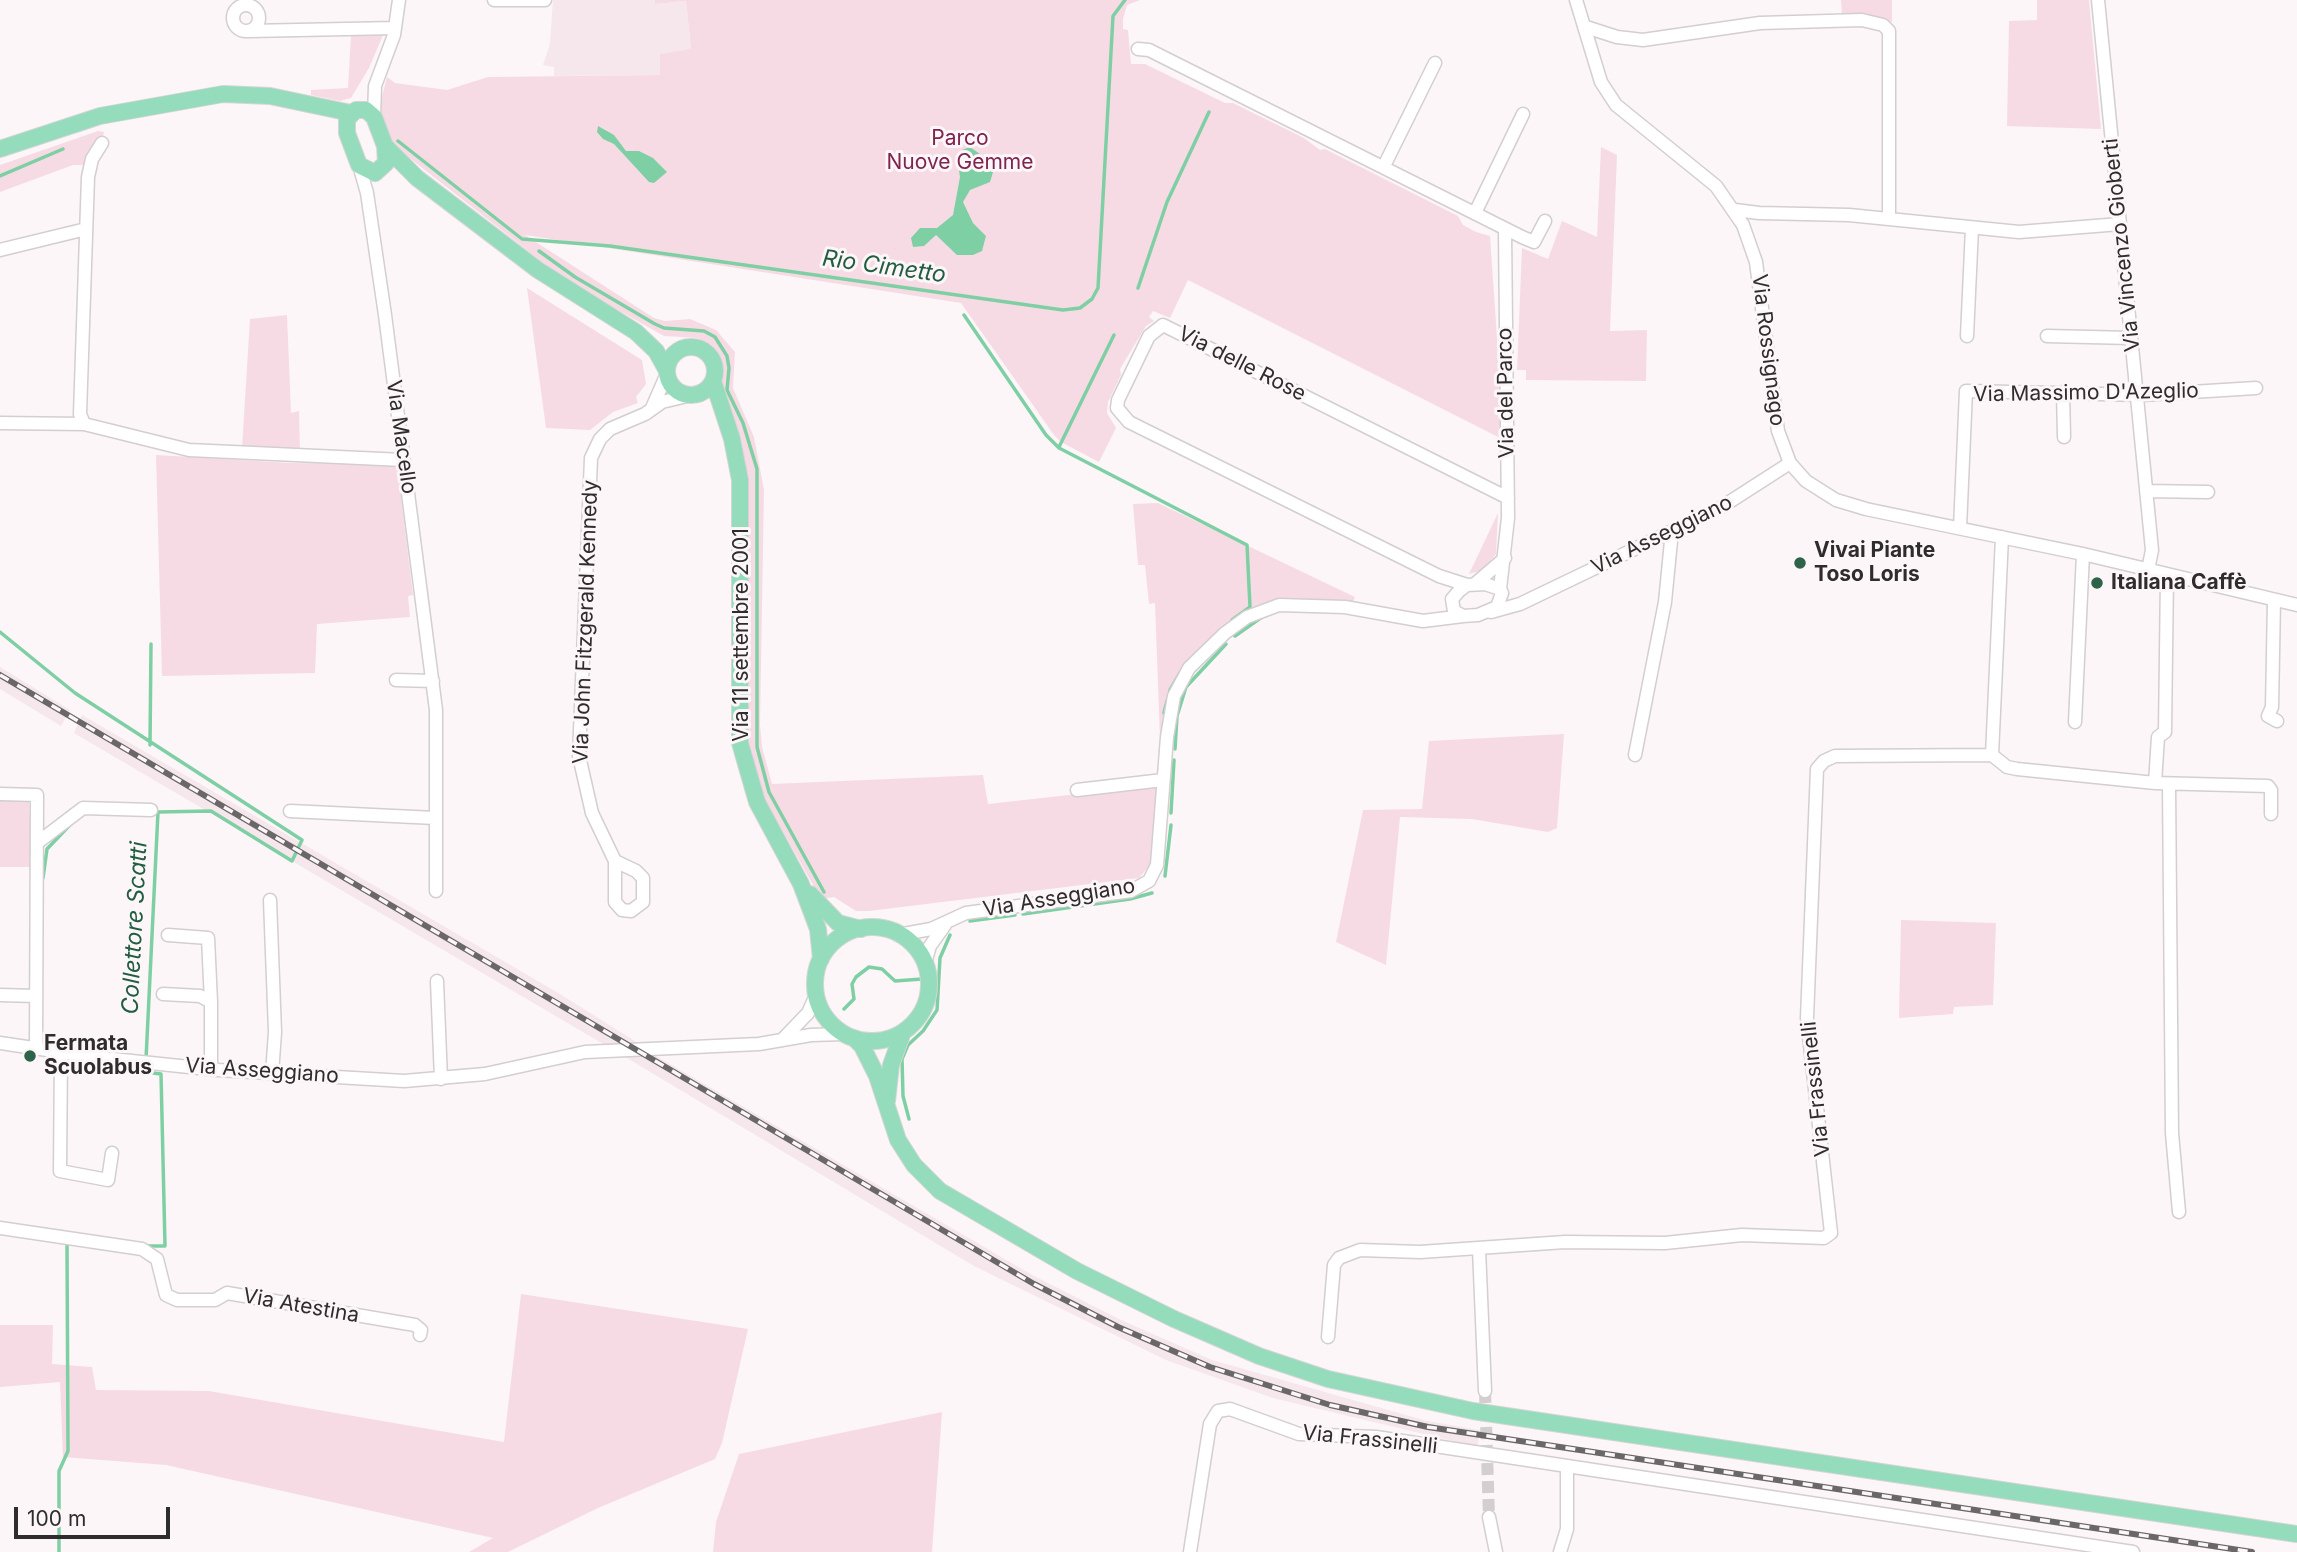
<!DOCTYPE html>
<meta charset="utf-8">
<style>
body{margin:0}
#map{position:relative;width:2297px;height:1552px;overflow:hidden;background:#fcf6f8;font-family:Inter,sans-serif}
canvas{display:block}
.scale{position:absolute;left:14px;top:1507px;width:156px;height:32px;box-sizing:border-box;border:4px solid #2e2c2d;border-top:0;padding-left:9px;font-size:21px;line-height:24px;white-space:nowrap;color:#2e2c2d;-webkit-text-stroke:5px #fcf6f8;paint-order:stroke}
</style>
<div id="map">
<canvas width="2297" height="1552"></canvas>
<div class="scale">100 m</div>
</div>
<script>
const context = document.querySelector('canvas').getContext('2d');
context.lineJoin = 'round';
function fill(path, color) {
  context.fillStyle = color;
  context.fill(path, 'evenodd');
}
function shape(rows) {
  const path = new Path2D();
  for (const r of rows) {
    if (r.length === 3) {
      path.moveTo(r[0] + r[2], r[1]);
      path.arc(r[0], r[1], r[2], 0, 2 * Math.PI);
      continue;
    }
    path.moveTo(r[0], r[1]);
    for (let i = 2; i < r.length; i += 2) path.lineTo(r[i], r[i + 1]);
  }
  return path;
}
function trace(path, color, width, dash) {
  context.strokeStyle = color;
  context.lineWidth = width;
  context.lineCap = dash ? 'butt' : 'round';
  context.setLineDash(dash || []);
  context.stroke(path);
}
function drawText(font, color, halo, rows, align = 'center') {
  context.font = font + ' Inter,sans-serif';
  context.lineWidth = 6;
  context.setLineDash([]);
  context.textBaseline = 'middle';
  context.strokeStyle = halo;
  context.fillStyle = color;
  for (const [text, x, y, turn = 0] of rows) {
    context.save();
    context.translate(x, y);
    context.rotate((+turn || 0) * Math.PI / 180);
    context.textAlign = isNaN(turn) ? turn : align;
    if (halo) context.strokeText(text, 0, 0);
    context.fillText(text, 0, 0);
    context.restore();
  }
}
fill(shape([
 [553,0,655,0,656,4,686,1,691,50,660,75,554,76,554,67,543,65,550,44],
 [0,667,70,710,61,726,0,689],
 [82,715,560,994,638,1043,605,1045,74,733],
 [651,1053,1034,1276,1121,1320,1212,1360,1427,1421,1479,1430,1478,1447,1273,1398,1166,1360,974,1266,622,1055]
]), '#f5e7ec');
fill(shape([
 [655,0,1140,0,1127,5,1123,19,1123,29,1128,30,1131,64,1145,64,1225,103,1233,103,1304,138,1320,150,1325,149,1458,216,1463,225,1476,232,1490,236,1504,440,1188,280,1170,318,1153,311,1149,317,1154,321,1146,326,1120,369,1121,375,1108,402,1107,413,1116,428,1099,462,1061,442,1054,435,961,303,525,235,654,318,665,321,690,319,716,330,735,352,733,388,754,437,764,490,760,725,762,747,772,784,983,775,988,804,1158,785,1150,865,1139,878,869,911,856,911,834,897,821,899,764,798,747,741,749,490,742,443,721,387,721,362,718,354,698,338,664,336,568,282,389,142,379,108,387,77,395,83,447,90,488,77,660,75,660,54,691,49,686,1,655,4],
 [1841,0,1892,0,1892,22,1842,15],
 [2037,0,2089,0,2101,129,2007,126,2009,21,2037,20],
 [383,35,369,68,351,98,340,101,311,95,311,90,348,88,351,36],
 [98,131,104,132,103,136,92,148,83,165,73,165,0,192,0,165],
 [1601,147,1617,155,1610,331,1647,330,1646,381,1526,380,1526,370,1517,370,1522,248,1548,259,1562,221,1597,237],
 [527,288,642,360,646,384,636,397,638,403,613,412,590,430,546,428],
 [287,315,291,413,299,411,300,452,242,448,250,319],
 [156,455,291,463,397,464,413,595,408,596,410,617,317,624,315,673,162,676],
 [1158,503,1355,597,1352,605,1281,605,1233,631,1181,682,1160,739,1155,603,1149,604,1145,565,1138,565,1133,504],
 [1498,513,1496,554,1483,570,1469,574],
 [1564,734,1557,828,1548,832,1472,819,1400,817,1386,965,1336,942,1363,810,1422,809,1429,741],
 [0,798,29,800,32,867,0,867],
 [1901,920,1996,923,1993,1005,1954,1007,1953,1014,1899,1018],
 [521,1294,748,1329,722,1443,715,1459,598,1508,508,1552,469,1552,493,1538,166,1465,63,1457,60,1382,0,1387,0,1325,53,1325,52,1364,92,1367,96,1390,209,1391,504,1442],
 [942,1412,932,1552,713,1552,716,1522,739,1454]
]), '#f7dbe4');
fill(shape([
 [598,126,614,135,626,151,639,151,653,158,667,172,654,183,649,182,614,144,603,139,597,132],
 [970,147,990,161,994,169,990,182,970,190,963,202,973,223,986,236,982,251,973,255,957,255,936,235,924,246,913,247,911,238,920,228,937,228,953,215,960,177,957,157,962,150]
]), '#7fcfa5');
trace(shape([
 [398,141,522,239,610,246,1063,310,1080,308,1092,299,1098,288,1113,16,1125,0],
 [0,176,63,149],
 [539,251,575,277,655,324,664,328,704,331,715,337,727,356,729,368,727,390,743,423,757,469,757,747,769,792,824,892],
 [1138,288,1167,202,1209,112],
 [964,315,1046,435,1059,448,1247,545,1250,607,1232,620],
 [1059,447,1114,335],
 [0,632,75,693,302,840,292,861,211,811,158,812,146,1059],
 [1235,636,1262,617],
 [1170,690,1180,673],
 [1164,713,1167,701],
 [150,745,151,644],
 [1175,749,1177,716,1186,687,1226,644],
 [1171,813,1174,760],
 [1165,876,1171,825],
 [43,878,47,849,69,826],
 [1023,914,1130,899,1152,893],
 [970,921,1015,915],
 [844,1009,854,999,852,984,856,977,869,967,882,969,895,981,922,979],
 [909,1119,903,1096,902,1059,908,1045,923,1031,937,1010,940,958,950,935],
 [145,1246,165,1246,161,1074,145,1072,146,1067],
 [59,1552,59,1471,68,1451,67,1243]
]), '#7fcfa5', 3.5);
trace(shape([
 [1485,1391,1489,1517]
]), '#d3cecf', 12, [12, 6]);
const minor = shape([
 [494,0,545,0],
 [1576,0,1601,82,1616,105,1716,186,1743,225,1756,262,1778,431,1790,463,1806,481,1836,500,1866,509,2083,554,2297,605],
 [2098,0,2152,550,2148,570],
 [246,18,13],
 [1586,27,1617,37,1643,40,1760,23,1862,20,1883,25,1889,31,1889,219],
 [249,31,395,28],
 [1138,49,1149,50,1522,237,1534,242,1545,221],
 [374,117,375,86,394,35,399,0],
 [359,165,367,193,385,315,436,710,436,891],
 [1384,166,1435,63],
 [1735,210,1759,213,1849,215,2019,232,2120,224],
 [1475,213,1523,114],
 [0,250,86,229],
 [1967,336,1972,228],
 [2047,336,2131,338],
 [2063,392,2064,437],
 [652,408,666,376],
 [0,423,84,424,189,450,403,460],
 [84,424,80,414,88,177,92,159,102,143],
 [2146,491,2208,492],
 [1960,528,1966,391,2143,395,2256,388],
 [2167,575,2165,732,2158,737,2155,783,2268,786,2271,790,2271,814],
 [1476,583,1505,558],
 [1485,584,1500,589,1502,593,1497,607,1478,615,1463,616,1454,611,1452,599,1459,591,1467,585,1485,584],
 [1467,585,1439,576,1129,422,1117,408,1118,400,1149,336,1163,325,1508,498],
 [1500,589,1508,518,1505,229],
 [2274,600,2272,707,2268,716,2277,721],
 [1491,612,1520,604,1720,508,1790,463],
 [396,680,433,681],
 [2075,722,2083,554],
 [1635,755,1665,602,1672,531],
 [1992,755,2007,767,2017,769,2155,783],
 [2169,784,2172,1133,2179,1212],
 [1077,790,1163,780],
 [0,794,37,795,36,1049],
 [290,811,435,818],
 [37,843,83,808,151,810],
 [615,861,636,871,643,878,643,902,631,911,622,910,615,902,615,861,592,813,579,756,591,458,600,439,610,429,645,414,662,402,687,396],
 [270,900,275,1032,272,1074],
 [898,935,931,929,966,913,1131,891,1149,881,1157,865,1167,737,1174,696,1189,668,1225,633,1247,617,1279,605,1345,607,1423,621,1463,616],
 [925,963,930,946,945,925],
 [437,981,441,1079],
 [163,994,200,996,211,1002,208,938,168,935],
 [0,995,36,996],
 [211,1002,211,1069],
 [784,1038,808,1013,816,995],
 [0,1043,93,1057,218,1070,404,1081,485,1074,585,1052,759,1044,811,1035,844,1034],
 [61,1053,60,1171,108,1180,112,1153],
 [0,1228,142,1249,157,1259,166,1295,177,1300,215,1300,227,1293,415,1325,421,1330,420,1335],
 [1479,1249,1485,1391],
 [1328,1337,1334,1265,1339,1258,1360,1250,1420,1252,1565,1242,1665,1243,1742,1235,1824,1238,1831,1233,1807,1018,1817,769,1824,761,1835,756,1992,755,2002,537],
 [1489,1517,1496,1552],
 [1190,1552,1210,1424,1218,1411,1230,1409,1299,1434,1376,1437,2133,1552],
 [1560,1552,1567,1529,1567,1468]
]);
const major = shape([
 [356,110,366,110,374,117,385,146,386,163,375,173,359,165,347,133,347,119,356,110],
 [385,146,417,178,538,270,636,332,656,351,666,369],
 [0,149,100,116,223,94,270,96,351,113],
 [691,371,24],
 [713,381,732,439,740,480,740,743,757,802,801,884,818,929,821,959],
 [810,894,838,923,861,929],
 [872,984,57],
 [854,1038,862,1046,877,1076,898,1140,914,1165,940,1191,1077,1271,1174,1319,1259,1356,1328,1379,1473,1411,2297,1534],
 [887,1101,891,1065,903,1032]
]);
trace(minor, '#d3cecf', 15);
trace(major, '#d5d5d5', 18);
trace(minor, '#fff', 12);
trace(major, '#94dcbb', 16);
const rail = shape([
 [0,675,1034,1284,1118,1327,1210,1367,1330,1405,1428,1427,2252,1552]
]);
trace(rail, '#6a6768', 6);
trace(rail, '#fcf6f8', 3.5, [10]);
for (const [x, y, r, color] of [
 [1800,563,7,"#2d6349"],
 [2097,583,7,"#2d6349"],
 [30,1056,7,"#2d6349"]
]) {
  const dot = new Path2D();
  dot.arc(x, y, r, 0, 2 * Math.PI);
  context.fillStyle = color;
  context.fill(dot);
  trace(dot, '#fcf6f8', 2.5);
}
drawText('21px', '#7e244e', '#fcf6f8', [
 ["Parco",960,139],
 ["Nuove Gemme",960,163]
]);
drawText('21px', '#2e2c2d', '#fcf6f8', [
 ["Via Vincenzo Gioberti",2122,245,-96],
 ["Via Rossignago",1768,350,83],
 ["Via delle Rose",1242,364,27],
 ["Via del Parco",1506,393,-91],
 ["Via Massimo D'Azeglio",2086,393,-1],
 ["Via Macello",401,437,82],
 ["Via Asseggiano",1662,535,-26],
 ["Via John Fitzgerald Kennedy",586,622,-88],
 ["Via 11 settembre 2001",742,635,-90],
 ["Via Asseggiano",1059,898,-9],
 ["Via Asseggiano",262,1071,4],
 ["Via Frassinelli",1816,1089,-96],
 ["Via Atestina",301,1306,10],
 ["Via Frassinelli",1370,1440,6]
]);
drawText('bold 21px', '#2e2c2d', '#fcf6f8', [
 ["Vivai Piante",1814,551],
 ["Toso Loris",1814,575],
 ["Italiana Caffè",2111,583],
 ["Fermata",44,1044],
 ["Scuolabus",44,1068]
], 'left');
drawText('italic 23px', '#215d41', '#fcf6f8', [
 ["Rio Cimetto",884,267,8],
 ["Collettore Scatti",135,928,-87]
]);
</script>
